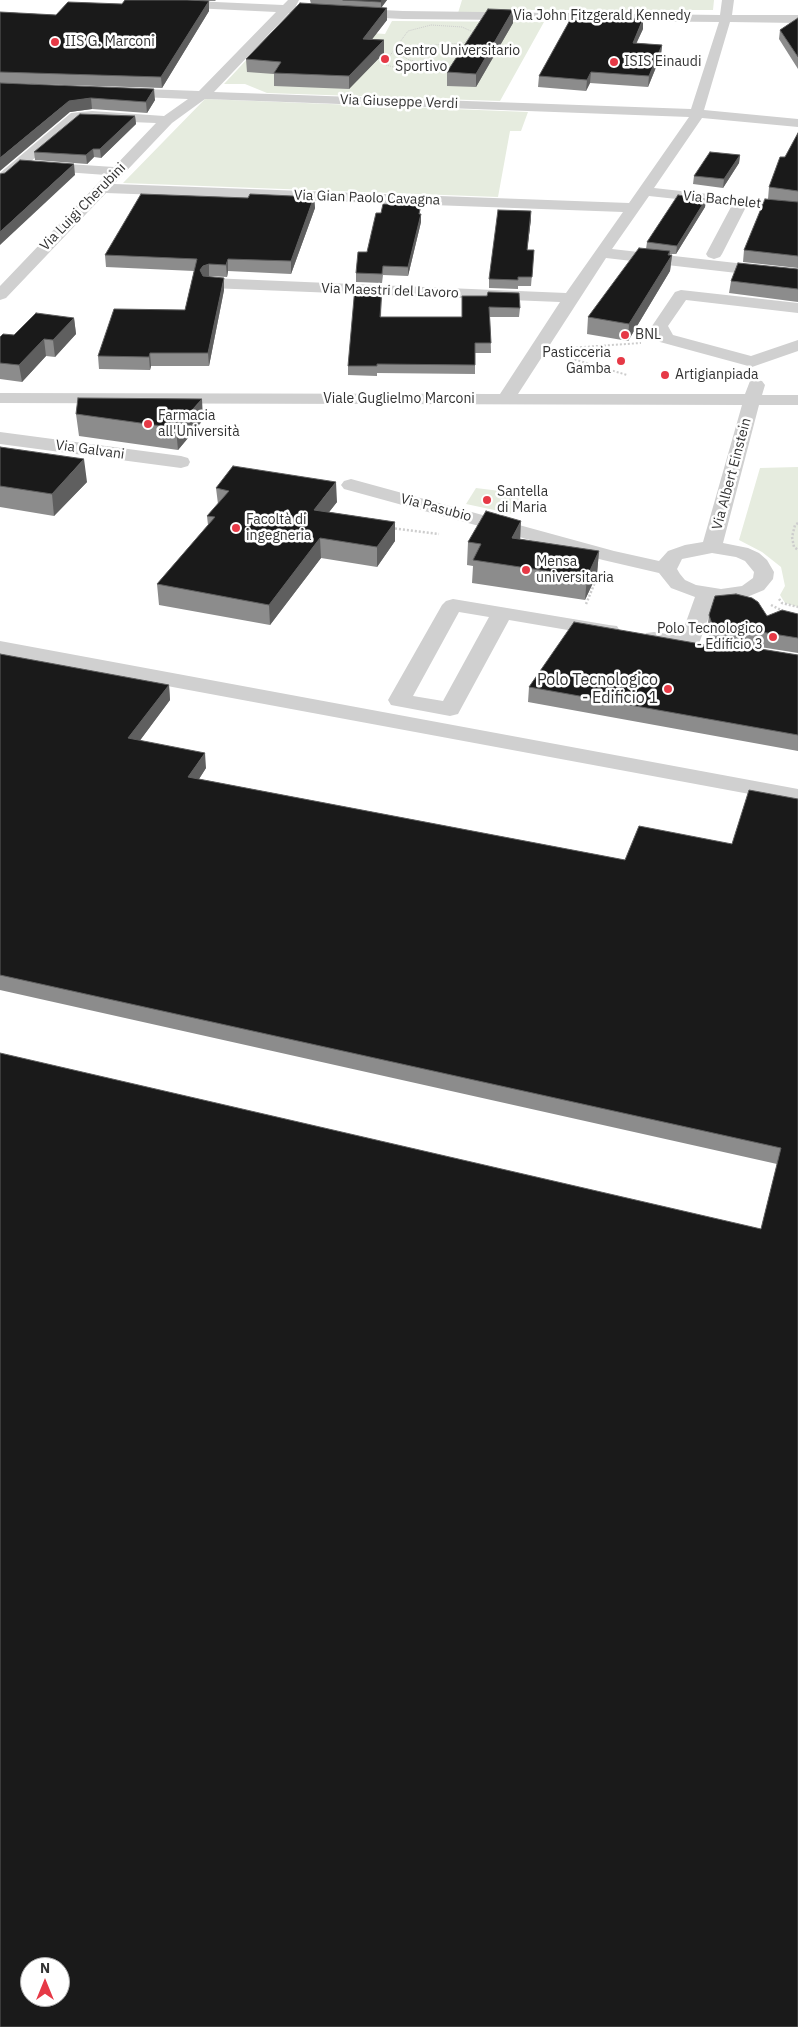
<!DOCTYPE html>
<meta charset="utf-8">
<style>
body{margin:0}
#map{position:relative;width:798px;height:2027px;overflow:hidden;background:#fff;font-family:"IBM Plex Sans",sans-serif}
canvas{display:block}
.north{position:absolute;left:20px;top:1957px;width:50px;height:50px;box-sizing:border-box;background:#fff;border:1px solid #adadad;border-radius:50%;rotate:0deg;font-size:14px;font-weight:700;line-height:20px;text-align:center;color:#333}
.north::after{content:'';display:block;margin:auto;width:18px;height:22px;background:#e63946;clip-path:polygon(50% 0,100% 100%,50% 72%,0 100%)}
</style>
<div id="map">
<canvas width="798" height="2027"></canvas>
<div class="north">N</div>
</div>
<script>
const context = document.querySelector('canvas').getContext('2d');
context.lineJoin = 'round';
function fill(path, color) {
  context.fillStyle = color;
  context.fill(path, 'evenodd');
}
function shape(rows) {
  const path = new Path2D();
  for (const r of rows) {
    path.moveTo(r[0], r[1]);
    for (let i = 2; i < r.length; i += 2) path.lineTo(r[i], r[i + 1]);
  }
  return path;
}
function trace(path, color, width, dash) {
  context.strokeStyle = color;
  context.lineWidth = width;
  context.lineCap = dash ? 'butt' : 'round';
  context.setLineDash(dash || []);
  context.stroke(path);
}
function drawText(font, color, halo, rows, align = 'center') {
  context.font = font + ' "IBM Plex Sans",sans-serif';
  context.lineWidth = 5;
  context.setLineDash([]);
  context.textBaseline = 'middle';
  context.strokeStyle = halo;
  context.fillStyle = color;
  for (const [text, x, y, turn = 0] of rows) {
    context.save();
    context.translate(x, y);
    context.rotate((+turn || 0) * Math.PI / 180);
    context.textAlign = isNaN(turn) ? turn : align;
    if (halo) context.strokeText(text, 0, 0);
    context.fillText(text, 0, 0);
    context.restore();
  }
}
fill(shape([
 [462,0,714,0,713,10,513,10,506,13,458,13],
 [392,21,544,22,500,101,267,93,245,84,224,84,278,26,385,34],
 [205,99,528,112,521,131,510,131,498,197,123,183],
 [798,467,798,607,785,603,780,595,785,586,781,567,762,552,739,540,760,468],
 [476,488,508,492,520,499,520,502,513,514,466,504]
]), '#e6ecdf');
trace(shape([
 [431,25,462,27,473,32,464,43,417,46,402,52,401,55,409,60,441,65,443,68,439,70,401,69,386,65,386,61,408,31,431,25]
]), '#cdcdcd', 1, [1, 1]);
trace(shape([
 [568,348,641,343],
 [563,356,627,375]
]), '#cdcdcd', 2, [2, 2]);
trace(shape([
 [798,523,795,525,792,537,794,547,798,550],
 [391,528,439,534],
 [779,599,782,603,798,607],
 [586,604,598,575],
 [771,605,785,612]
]), '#cdcdcd', 2.5, [2, 2]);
fill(shape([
 [170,0,283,5,288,0,299,0,296,6,403,11,720,15,722,0,734,0,732,15,798,15,798,23,730,22,704,110,798,119,798,127,702,118,654,188,798,204,798,212,746,207,722,254,720,257,714,259,708,257,706,254,732,205,649,196,612,249,798,270,798,280,606,258,518,394,745,394,750,381,756,380,762,381,765,385,762,395,798,395,798,405,759,405,723,543,748,548,759,553,767,560,774,572,773,579,764,590,747,597,721,601,715,600,697,649,689,651,646,643,643,638,646,633,654,632,681,636,695,597,671,588,659,573,603,560,344,489,341,485,344,481,351,479,614,551,659,561,668,551,685,545,703,542,742,405,0,403,0,393,500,394,560,302,210,288,204,286,202,283,204,280,210,278,566,293,623,212,106,193,6,298,0,300,0,286,106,175,37,170,32,169,30,166,32,163,37,162,114,167,156,123,80,120,5,183,0,184,0,173,71,113,92,111,164,116,188,99,116,96,109,92,116,88,199,91,276,12,172,7,166,3,170,0],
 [289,13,403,19,719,22,691,109,214,92,289,13],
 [205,99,689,117,629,203,114,184,172,123,205,99],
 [712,553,736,557,745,561,754,572,753,578,742,586,721,589,696,585,685,580,680,574,677,569,682,559,712,553],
 [681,290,798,303,798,313,686,300,668,326,673,335,751,356,798,340,798,351,752,367,660,342,652,326,675,292,681,290],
 [0,432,181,456,188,458,190,462,188,466,181,468,0,444,0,432],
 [453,599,609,625,617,626,620,631,617,636,609,637,509,620,458,714,450,716,391,705,388,700,442,605,446,601,453,599],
 [459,612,489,617,443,701,413,696,459,612],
 [0,641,798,789,798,803,0,655,0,641]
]), '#d0d0d0');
fill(shape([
 [125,0,216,0,215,1,198,1,209,11,162,88,0,83,0,12,56,15,122,4],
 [310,0,387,0,381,8,387,20,372,39,384,40,384,53,349,89,274,86,274,74,247,72,246,59,311,4],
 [513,10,513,23,476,87,447,86,447,72],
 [798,18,798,69,779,39,780,30],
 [643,29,636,43,662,45,661,55,648,87,590,83,586,91,538,87,539,76],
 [0,83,155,100,147,113,92,109,70,112],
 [135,116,136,124,101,158,94,157,87,164,35,160,34,152],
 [798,133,798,268,743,262,744,250,784,201,768,199,769,187],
 [740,155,739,163,723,188,693,184,694,176],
 [314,197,315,208,291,274,228,271,227,277,209,276,224,290,209,366,151,366,150,370,99,369,98,356,185,310,194,271,106,267,105,255,248,198],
 [706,199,705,207,676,254,670,254,669,255,672,255,670,271,628,341,587,334,588,317,646,249,647,242],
 [421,214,421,222,408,276,383,275,382,283,356,282,356,273,367,252],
 [531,219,527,250,534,250,531,286,518,286,518,289,489,288,489,279],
 [798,269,798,302,729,293,731,281],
 [382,288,381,317,462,317,462,296,520,308,519,317,490,317,491,353,475,353,475,374,377,373,377,376,348,375,348,366],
 [74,318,76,334,55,357,46,356,22,382,0,379,0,337,14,335],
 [76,414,203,420,178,450,79,436],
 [0,447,87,482,54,516,0,507],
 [216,488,337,502,329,512,395,522,395,541,377,567,321,558,270,625,159,605,157,584,208,525,207,516,218,504],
 [520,539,599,551,597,574,585,600,472,583,473,566,467,565,468,542],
 [798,614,798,653,710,639,707,630,709,615,767,616],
 [717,642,798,655,798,751,528,702,529,687,716,646],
 [0,654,169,685,170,700,140,740,206,768,199,779,625,860,732,844,798,799,798,2027,761,1229,777,1164,0,990]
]), '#8c8c8c');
fill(shape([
 [382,0,387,0,381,8,381,2],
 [209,1,209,11,162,88,161,77],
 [387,8,387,20,363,51,363,39],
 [513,10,513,23,476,87,476,74],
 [643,19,643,29,632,53,633,43],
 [384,40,384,53,349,89,349,76],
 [662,45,661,55,648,87,649,76],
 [591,72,590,83,586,91,587,80],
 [154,89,155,100,147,113,146,102],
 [91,98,92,109,70,112,0,171,0,158,69,101],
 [135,116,136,124,101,158,100,149],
 [93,149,94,157,87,164,86,155],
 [740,155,739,163,723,188,724,179],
 [74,164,75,175,0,245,0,232],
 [314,197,315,208,291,274,291,261],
 [706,199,705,207,676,254,677,246],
 [531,211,531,219,526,259,527,250],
 [421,214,421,222,408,276,408,267],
 [670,251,669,259,672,255,670,271,628,341,629,324],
 [228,259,228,271,227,277,226,265],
 [209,264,209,276,203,278,200,270,203,266],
 [224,278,224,290,209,366,208,353],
 [74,318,76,334,55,357,53,340],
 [44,339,46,356,22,382,19,365],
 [150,353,151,366,150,370,149,357],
 [202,399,203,420,178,450,176,428],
 [84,459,87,482,54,516,52,494],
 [336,482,337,502,315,530,314,510],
 [521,521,520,544,512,538],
 [395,522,395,541,377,567,377,547],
 [320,538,321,558,270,625,269,605],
 [599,551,597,574,585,600,587,577],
 [169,685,170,700,130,754,128,738],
 [205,753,206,768,190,793,188,777]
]), '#5f5f5f');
const building = shape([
 [125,0,187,0,209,1,161,77,0,72,0,12,56,15,68,2,122,4,125,0],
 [343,0,382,0,381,2,343,0],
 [300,3,387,8,363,39,384,40,349,76,274,73,281,62,246,59,300,3],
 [488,9,513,10,476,74,447,72,488,9],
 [581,15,643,19,633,43,662,45,649,76,591,72,587,80,539,76,570,20,578,21,581,15],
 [798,18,798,57,780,30,798,18],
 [0,83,154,89,146,102,91,98,69,101,0,158,0,83],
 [80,114,135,116,100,149,93,149,86,155,34,152,80,114],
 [798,133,798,191,769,187,780,157,785,157,798,133],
 [710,152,740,155,724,179,694,176,710,152],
 [20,160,74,164,0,232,0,174,5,173,20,160],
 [141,194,248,198,250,194,314,197,291,261,228,259,226,265,209,264,203,266,200,270,203,276,224,278,208,353,150,353,149,357,98,356,114,309,185,310,197,259,105,255,141,194],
 [678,195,706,199,677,246,647,242,678,195],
 [765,199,798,202,798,256,744,250,765,199],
 [383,204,421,205,419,214,421,214,408,267,383,266,382,274,356,273,358,252,367,252,376,213,381,213,383,204],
 [498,210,531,211,527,250,534,250,532,277,518,277,518,280,489,279,498,210],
 [639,248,670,251,668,255,672,255,629,324,588,317,639,248],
 [738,263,798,269,798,289,731,281,738,263],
 [355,287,382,288,380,317,462,317,462,296,487,296,488,292,519,293,520,308,489,307,491,343,475,343,475,365,377,364,377,366,348,366,355,287],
 [36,313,74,318,53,340,44,339,19,365,0,363,0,337,3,334,14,335,36,313],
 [78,398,202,399,176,428,76,414,78,398],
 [0,447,84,459,52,494,0,486,0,447],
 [233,466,336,482,314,510,395,522,377,547,320,538,269,605,157,584,215,517,207,516,229,491,216,488,233,466],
 [486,511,521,521,512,538,599,551,587,577,473,560,481,544,468,542,486,511],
 [736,594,752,598,758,602,767,616,782,610,798,614,798,638,712,624,709,615,715,596,736,594],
 [574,622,718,647,717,642,798,655,798,735,529,687,574,622],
 [0,654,169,685,128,738,205,753,188,777,625,860,639,826,732,844,749,790,798,799,798,2027,0,2027,0,1053,761,1229,781,1148,0,975,0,654],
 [30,1967,60,1967,60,1997,30,1997,30,1967]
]);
fill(building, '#1a1a1a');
trace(building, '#5f5f5f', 1);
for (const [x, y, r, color] of [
 [55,42,5,"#e63946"],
 [385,59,5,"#e63946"],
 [614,62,5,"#e63946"],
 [625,335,5,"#e63946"],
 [621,361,5,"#e63946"],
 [665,375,5,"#e63946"],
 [148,424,5,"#e63946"],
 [487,500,5,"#e63946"],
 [236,528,5,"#e63946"],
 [526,570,5,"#e63946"],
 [773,637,5,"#e63946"],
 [668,689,5,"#e63946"]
]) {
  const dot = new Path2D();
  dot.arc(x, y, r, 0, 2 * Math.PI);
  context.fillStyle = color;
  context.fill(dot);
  trace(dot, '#fff', 2);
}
drawText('14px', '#333', '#fff', [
 ["Via John Fitzgerald Kennedy",602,16],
 ["Via Giuseppe Verdi",399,102,2],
 ["Via Gian Paolo Cavagna",367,198,2],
 ["Via Bachelet",722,200,6],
 ["Via Luigi Cherubini",83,207,-46],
 ["Via Maestri del Lavoro",390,291,2],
 ["Viale Guglielmo Marconi",399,399],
 ["Via Galvani",90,450,8],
 ["Via Albert Einstein",732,474,-75],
 ["Via Pasubio",436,508,15]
]);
drawText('14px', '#333', '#fff', [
 ["IIS G. Marconi",65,42],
 ["Centro Universitario",395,51],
 ["Sportivo",395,67],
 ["ISIS Einaudi",624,62],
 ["BNL",635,335],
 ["Pasticceria",611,353,"right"],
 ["Gamba",611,369,"right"],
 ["Artigianpiada",675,375],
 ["Farmacia",158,416],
 ["all'Università",158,432],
 ["Santella",497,492],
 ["di Maria",497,508],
 ["Facoltà di",246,520],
 ["ingegneria",246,536],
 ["Mensa",536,562],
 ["universitaria",536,578],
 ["Polo Tecnologico",763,629,"right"],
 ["- Edificio 3",763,645,"right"]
], 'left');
drawText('16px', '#333', '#fff', [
 ["Polo Tecnologico",658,680],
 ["- Edificio 1",658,698]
], 'right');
</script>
